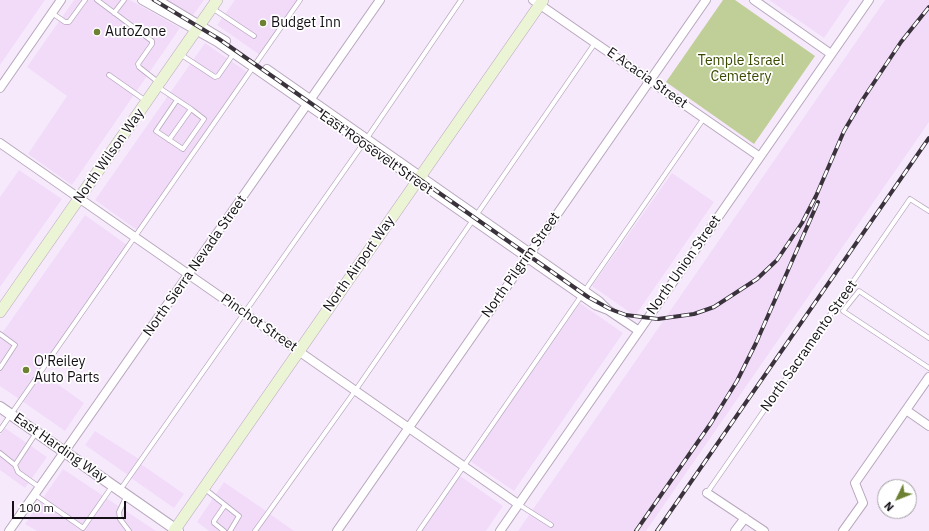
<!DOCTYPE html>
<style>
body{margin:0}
#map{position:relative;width:929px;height:531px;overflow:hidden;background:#f7e9fc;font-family:"IBM Plex Sans",sans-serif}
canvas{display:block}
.north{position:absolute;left:877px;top:479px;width:40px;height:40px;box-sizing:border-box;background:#fff;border:1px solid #a19fa2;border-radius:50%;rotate:227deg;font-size:11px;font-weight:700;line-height:16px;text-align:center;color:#151017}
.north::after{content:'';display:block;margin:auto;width:14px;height:18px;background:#6d8132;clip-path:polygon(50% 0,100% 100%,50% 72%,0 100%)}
.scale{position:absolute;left:12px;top:501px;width:114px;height:18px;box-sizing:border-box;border:2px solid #151017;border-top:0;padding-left:5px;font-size:12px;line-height:14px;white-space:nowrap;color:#151017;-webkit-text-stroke:3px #fff;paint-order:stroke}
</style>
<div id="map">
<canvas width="929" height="531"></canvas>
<div class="north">N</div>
<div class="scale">100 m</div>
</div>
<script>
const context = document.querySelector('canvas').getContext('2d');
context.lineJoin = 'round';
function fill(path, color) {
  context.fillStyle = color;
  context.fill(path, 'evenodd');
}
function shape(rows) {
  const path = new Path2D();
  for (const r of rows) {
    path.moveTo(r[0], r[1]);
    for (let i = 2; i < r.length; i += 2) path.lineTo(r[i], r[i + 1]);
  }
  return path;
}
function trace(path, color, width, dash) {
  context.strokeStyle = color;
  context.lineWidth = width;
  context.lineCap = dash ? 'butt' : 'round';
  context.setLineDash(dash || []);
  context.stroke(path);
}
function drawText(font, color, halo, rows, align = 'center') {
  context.font = font + ' "IBM Plex Sans",sans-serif';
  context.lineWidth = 3.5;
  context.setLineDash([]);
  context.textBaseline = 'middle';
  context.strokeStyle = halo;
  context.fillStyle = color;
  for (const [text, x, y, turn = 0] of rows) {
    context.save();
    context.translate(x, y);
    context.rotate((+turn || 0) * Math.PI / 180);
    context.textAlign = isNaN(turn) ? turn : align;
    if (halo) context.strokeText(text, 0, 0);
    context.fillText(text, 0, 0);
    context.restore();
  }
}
fill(shape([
 [0,0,45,0,0,65],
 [74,0,130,0,180,28,72,185,28,154,67,96,27,67],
 [161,0,204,0,191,18],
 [235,0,298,0,260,55,217,25],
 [769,0,850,0,824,38],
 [885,0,929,0,929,122,646,531,518,531],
 [205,43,247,72,137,230,95,200],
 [19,170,62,199,0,287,0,197],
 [672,173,714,202,635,316,592,286],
 [85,215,127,245,19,399,0,386,0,336],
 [580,303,623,333,514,491,470,461],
 [42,373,84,403,65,431,22,401],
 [5,428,47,457,25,488,0,470,0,435],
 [95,431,139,459,128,475,85,445],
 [141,464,184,494,174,508,131,478],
 [63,469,156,531,37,531,25,524],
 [460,476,503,506,486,531,422,531],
 [224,482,266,511,252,531,209,531,197,522],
 [270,514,294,531,258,531]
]), '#f1dbf9');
fill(shape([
 [723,0,735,0,815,56,754,144,666,82]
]), '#bfcf97');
const service = shape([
 [97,0,152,41,152,44,138,64,139,67,158,82],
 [212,8,254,36],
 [52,13,65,22,69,22,85,0],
 [114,13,124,0],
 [180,54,215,77,218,76,234,53],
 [109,75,146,101],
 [158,87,191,109,204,119,183,149,156,131,177,100],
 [367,138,461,0],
 [169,140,191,109],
 [0,334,15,345,0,368],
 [929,338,859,291,843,311,929,368],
 [0,430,300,0],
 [36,433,15,465,18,472,39,487],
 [0,453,15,465],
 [205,489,239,516,230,531],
 [120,490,363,144],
 [707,493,910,199,929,211],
 [34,494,83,528,113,485],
 [127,495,119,512,120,519,129,531],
 [518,504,551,525],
 [224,531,214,523,214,521,225,505],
 [255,531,355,391,595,43],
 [419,531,704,118]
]);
const minor = shape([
 [142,0,217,42,595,305,608,310,639,331],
 [158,0,226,41],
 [533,0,760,157],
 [754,0,831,54],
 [267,69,599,301,607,309],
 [0,88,61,0],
 [0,143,518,504],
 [906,410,929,426],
 [707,493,764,531],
 [9,531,380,0],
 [337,531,706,0],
 [500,531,869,0],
 [735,531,745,518],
 [843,531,863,503,855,483,929,377]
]);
const tertiary = shape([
 [0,407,178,531]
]);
const secondary = shape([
 [0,312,217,0],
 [174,531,543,0]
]);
trace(service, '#b7a7bd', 5.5);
trace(minor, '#b7a7bd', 10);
trace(tertiary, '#b7a7bd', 12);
trace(secondary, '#b7a7bd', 12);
trace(service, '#fff', 4);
trace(minor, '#fff', 8);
trace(tertiary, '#fff', 10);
trace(secondary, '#ecf4d6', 11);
const rail = shape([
 [154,0,219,39,588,297,610,309,626,315,658,319,694,314,714,307,757,279,777,260,802,223,816,196,844,131,863,99,901,42,929,7],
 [636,531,711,423,737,381,756,343,818,202],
 [657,531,929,138]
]);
trace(rail, '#3a333c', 4);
trace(rail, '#fff', 2.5, [8]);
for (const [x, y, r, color] of [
 [263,23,4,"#6d8132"],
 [97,32,4,"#6d8132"],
 [26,370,4,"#6d8132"]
]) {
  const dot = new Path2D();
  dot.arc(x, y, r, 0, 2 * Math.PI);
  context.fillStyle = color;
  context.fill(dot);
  trace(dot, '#fff', 1.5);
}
drawText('14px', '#151017', '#fff', [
 ["Budget Inn",271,23],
 ["AutoZone",105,32],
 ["O'Reiley",34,362],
 ["Auto Parts",34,378]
], 'left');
drawText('14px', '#3a4900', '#fff', [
 ["Temple Israel",741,61],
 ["Cemetery",741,77]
]);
drawText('14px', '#151017', '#fff', [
 ["E Acacia Street",647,78,35],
 ["East Roosevelt Street",376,153,35],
 ["North Wilson Way",109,156,-55],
 ["North Airport Way",359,264,-55],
 ["North Pilgrim Street",521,265,-55],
 ["North Union Street",684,265,-55],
 ["North Sierra Nevada Street",195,266,-55],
 ["Pinchot Street",259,323,35],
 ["North Sacramento Street",809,346,-55],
 ["East Harding Way",60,448,35]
]);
</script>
